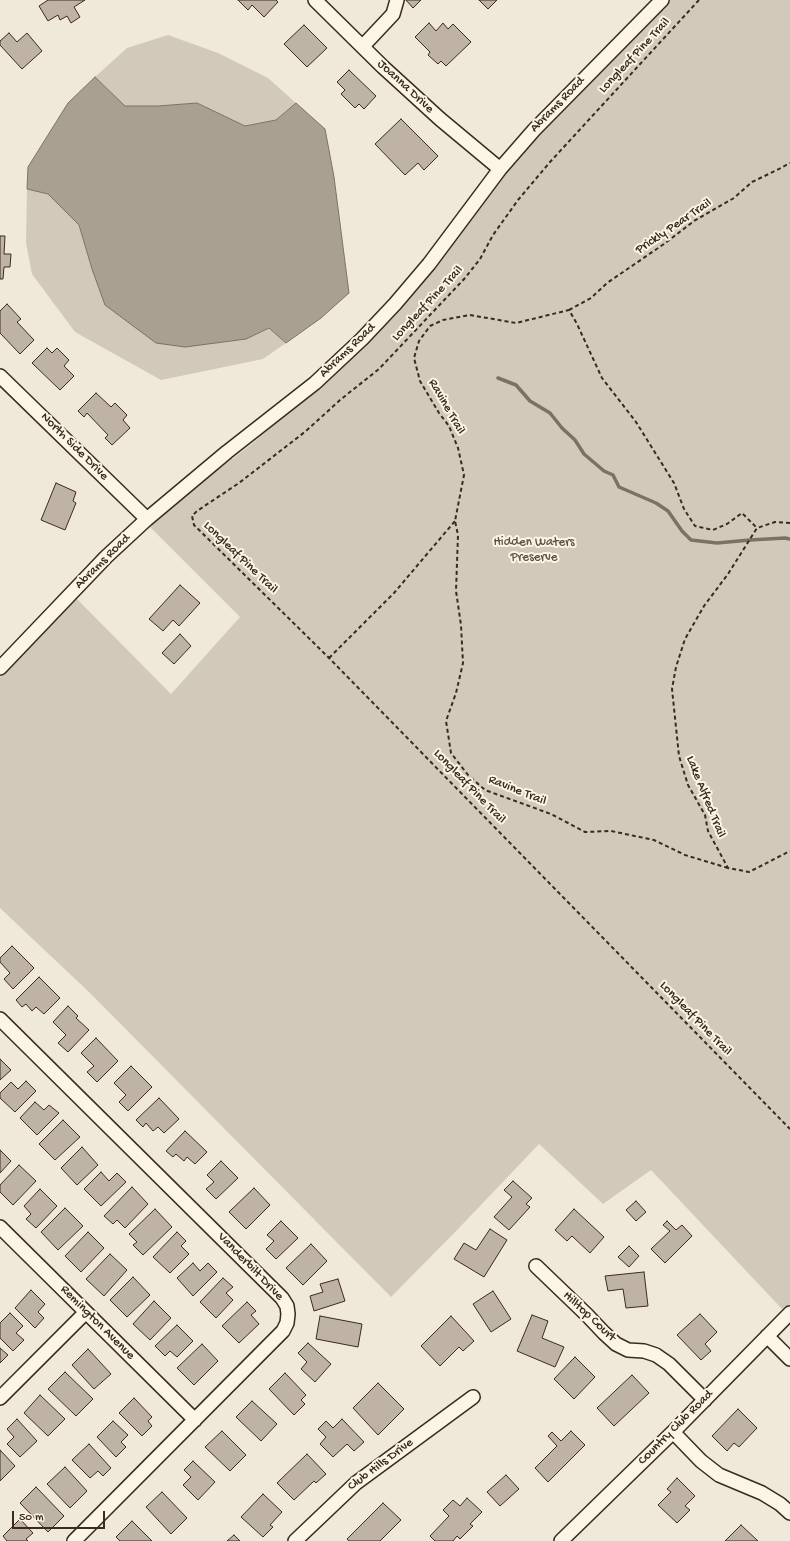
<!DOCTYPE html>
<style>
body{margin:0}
#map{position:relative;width:790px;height:1541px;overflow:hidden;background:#f0e9d9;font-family:"Gochi Hand",sans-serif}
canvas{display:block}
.scale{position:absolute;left:12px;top:1511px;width:93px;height:18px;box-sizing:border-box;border:2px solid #3b2a1e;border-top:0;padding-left:5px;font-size:12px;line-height:14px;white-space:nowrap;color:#3b2a1e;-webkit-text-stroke:3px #fcf5e5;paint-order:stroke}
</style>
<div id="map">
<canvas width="790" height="1541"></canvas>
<div class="scale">50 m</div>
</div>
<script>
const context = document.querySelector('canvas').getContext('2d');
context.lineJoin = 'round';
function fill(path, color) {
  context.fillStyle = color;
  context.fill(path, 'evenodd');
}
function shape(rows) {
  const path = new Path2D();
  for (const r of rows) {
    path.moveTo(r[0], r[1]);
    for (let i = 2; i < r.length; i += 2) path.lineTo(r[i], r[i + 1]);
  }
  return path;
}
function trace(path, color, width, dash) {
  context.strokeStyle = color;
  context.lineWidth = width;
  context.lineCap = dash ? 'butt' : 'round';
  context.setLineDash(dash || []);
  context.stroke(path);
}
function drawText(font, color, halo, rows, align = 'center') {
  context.font = font + ' "Gochi Hand",sans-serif';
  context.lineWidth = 4;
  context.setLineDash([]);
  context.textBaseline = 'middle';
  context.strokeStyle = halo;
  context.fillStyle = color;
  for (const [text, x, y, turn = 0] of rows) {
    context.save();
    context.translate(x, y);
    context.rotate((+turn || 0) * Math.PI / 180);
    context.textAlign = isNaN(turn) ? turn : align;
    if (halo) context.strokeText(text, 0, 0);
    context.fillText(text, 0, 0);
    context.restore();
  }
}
fill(shape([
 [670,0,790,0,790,1304,782,1309,651,1170,603,1204,539,1144,460,1227,391,1297,91,994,0,908,0,677,76,598,171,694,240,617,149,526,193,489,253,443,279,419,318,388,366,344,400,308,435,268,505,172,539,134],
 [168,35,218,53,268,78,296,103,276,120,245,126,197,103,158,106,125,106,95,77,127,48],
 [27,189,48,194,79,225,92,269,245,339,269,328,286,343,263,359,161,380,75,332,32,274,26,243]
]), '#d2c9ba');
const water = shape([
 [95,77,125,106,158,106,197,103,245,126,276,120,296,103,325,129,334,177,349,293,321,318,286,343,269,328,246,339,185,347,156,343,105,305,92,269,79,225,48,194,27,189,28,167,68,103,95,77]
]);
fill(water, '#aaa091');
trace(water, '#7e7163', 1);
trace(shape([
 [498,378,516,385,530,401,550,413,562,428,575,440,584,454,604,471,613,475,619,487,656,503,668,511,682,531,691,540,717,543,750,540,785,538,790,539]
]), '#7e7163', 3.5);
const building = shape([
 [48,0,85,0,74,7,80,17,71,23,67,16,60,20,58,15,48,21,39,6,48,0],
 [238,0,276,0,278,2,264,17,252,5,248,10,238,0],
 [406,0,421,0,413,8,406,0],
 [479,0,497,0,488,9,479,0],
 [429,23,436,31,443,23,448,29,453,24,471,42,446,66,441,61,438,64,428,55,430,52,415,37,429,23],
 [304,25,327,48,307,67,284,44,304,25],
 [9,33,17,42,27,33,42,51,22,69,0,45,0,41,9,33],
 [349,70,376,96,364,109,359,104,355,108,341,94,345,90,337,82,349,70],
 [401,119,438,156,424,170,418,163,405,175,375,144,401,119],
 [0,236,5,236,4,254,11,254,10,267,4,267,3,279,0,279,0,236],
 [7,304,21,319,17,322,34,340,20,354,0,333,0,311,7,304],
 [47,348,52,353,57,348,69,360,64,366,74,376,60,390,32,363,47,348],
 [96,393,111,407,115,403,127,415,123,420,130,428,112,445,105,438,108,435,87,413,84,417,78,411,96,393],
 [56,483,76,492,73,501,76,503,65,530,41,520,56,483],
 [180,585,200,603,179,626,173,620,163,631,149,619,180,585],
 [180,634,191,646,174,664,162,653,180,634],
 [12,946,34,968,13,989,4,979,10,973,0,962,0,958,12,946],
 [39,977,60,998,44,1014,36,1007,32,1011,26,1004,22,1007,16,1000,39,977],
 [68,1006,78,1016,76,1018,89,1030,68,1052,58,1043,66,1035,53,1022,68,1006],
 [96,1038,118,1061,97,1082,87,1072,94,1066,81,1053,96,1038],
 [0,1059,11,1070,0,1080,0,1059],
 [131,1066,152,1087,128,1111,119,1102,126,1095,114,1083,131,1066],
 [26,1081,36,1091,15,1112,0,1098,0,1093,11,1082,18,1089,26,1081],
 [159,1098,179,1119,164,1133,158,1127,153,1131,146,1123,143,1127,136,1120,159,1098],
 [35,1102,44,1110,49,1105,59,1113,37,1135,20,1118,35,1102],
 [63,1120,80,1137,55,1160,39,1144,63,1120],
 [185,1131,207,1152,195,1164,187,1157,184,1161,176,1154,173,1157,166,1151,185,1131],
 [82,1147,98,1165,77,1185,61,1168,82,1147],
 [0,1150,11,1161,0,1173,0,1150],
 [221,1161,238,1178,216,1199,206,1189,214,1182,207,1175,221,1161],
 [19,1165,36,1181,13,1205,0,1192,0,1185,19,1165],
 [101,1172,109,1181,117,1173,126,1182,101,1206,84,1189,101,1172],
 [513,1181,532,1198,526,1204,530,1207,509,1230,494,1217,512,1197,504,1190,513,1181],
 [132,1187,148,1204,125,1228,117,1220,113,1224,104,1216,132,1187],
 [254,1188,270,1205,246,1229,229,1212,254,1188],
 [40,1189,57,1206,36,1228,26,1219,31,1214,24,1206,40,1189],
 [636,1201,646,1212,636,1221,626,1210,636,1201],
 [65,1208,83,1226,58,1250,41,1232,65,1208],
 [155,1209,172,1227,143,1255,133,1245,137,1242,129,1234,155,1209],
 [574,1209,604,1237,590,1253,572,1236,567,1241,555,1230,574,1209],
 [281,1221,298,1238,276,1259,266,1249,274,1241,267,1235,281,1221],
 [667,1221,676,1230,682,1225,692,1236,665,1263,651,1249,670,1231,663,1225,667,1221],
 [490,1229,507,1240,484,1277,454,1259,464,1243,476,1250,490,1229],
 [88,1232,104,1248,81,1272,65,1256,88,1232],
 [177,1232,186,1241,181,1246,189,1254,170,1273,153,1257,177,1232],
 [311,1244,327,1261,303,1285,286,1268,311,1244],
 [629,1246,639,1256,629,1267,618,1257,629,1246],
 [110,1254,127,1270,104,1296,86,1279,110,1254],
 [193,1263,200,1271,208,1263,217,1272,193,1296,177,1278,193,1263],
 [644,1272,648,1306,626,1308,623,1289,608,1291,605,1276,644,1272],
 [133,1277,150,1295,127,1317,110,1300,133,1277],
 [223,1278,233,1287,226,1293,233,1300,216,1318,200,1302,223,1278],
 [338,1279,345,1301,314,1311,310,1296,323,1292,320,1284,338,1279],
 [31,1290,45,1304,38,1312,44,1318,35,1328,15,1308,31,1290],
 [493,1291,511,1319,491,1332,473,1304,493,1291],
 [154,1301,171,1318,150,1340,133,1324,154,1301],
 [247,1302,256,1311,251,1315,259,1324,239,1343,222,1326,247,1302],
 [10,1313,23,1326,16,1333,24,1340,13,1351,0,1338,0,1323,10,1313],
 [700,1314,717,1332,705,1344,711,1351,701,1360,677,1335,700,1314],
 [532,1315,548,1321,542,1338,564,1347,555,1367,517,1351,532,1315],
 [320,1316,362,1324,358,1347,316,1339,320,1316],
 [451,1316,474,1341,463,1351,459,1347,440,1366,421,1346,451,1316],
 [177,1325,193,1341,177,1357,170,1351,165,1356,155,1346,177,1325],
 [308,1343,331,1364,315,1382,301,1369,307,1362,298,1353,308,1343],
 [202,1344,218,1361,194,1385,177,1368,202,1344],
 [0,1348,8,1355,0,1363,0,1348],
 [88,1349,111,1374,94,1389,72,1365,88,1349],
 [575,1357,595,1377,574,1399,554,1379,575,1357],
 [65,1372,93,1399,76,1416,48,1389,65,1372],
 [285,1373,306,1395,301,1400,305,1404,294,1415,269,1389,285,1373],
 [632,1375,649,1393,614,1426,597,1408,632,1375],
 [378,1383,404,1409,378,1435,353,1408,378,1383],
 [40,1395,65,1419,48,1436,24,1413,40,1395],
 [134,1398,152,1417,148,1421,152,1426,142,1436,119,1413,134,1398],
 [252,1401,277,1424,261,1441,236,1417,252,1401],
 [738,1409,757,1428,739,1447,734,1443,727,1451,712,1436,738,1409],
 [17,1419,37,1441,20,1457,7,1444,14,1437,7,1429,17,1419],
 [342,1419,364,1442,354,1451,347,1444,333,1457,320,1444,326,1437,318,1429,326,1421,333,1428,342,1419],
 [113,1421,128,1435,121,1442,126,1447,116,1457,97,1437,113,1421],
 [222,1431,246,1455,230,1471,205,1447,222,1431],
 [571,1431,585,1445,548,1482,535,1468,557,1446,548,1436,552,1432,561,1441,571,1431],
 [89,1444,111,1468,103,1476,98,1471,90,1478,72,1460,89,1444],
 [0,1450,15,1466,0,1481,0,1450],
 [307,1454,326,1474,316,1483,314,1481,294,1500,277,1483,307,1454],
 [193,1461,215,1482,198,1500,183,1485,191,1477,184,1470,193,1461],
 [65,1467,87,1491,70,1508,47,1484,65,1467],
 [506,1475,519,1489,500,1506,487,1492,506,1475],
 [677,1478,695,1496,685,1506,690,1510,677,1523,658,1505,671,1492,667,1489,677,1478],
 [36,1487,64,1516,48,1532,20,1503,36,1487],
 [162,1492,187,1518,171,1534,146,1507,162,1492],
 [263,1494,282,1512,270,1525,273,1527,263,1537,241,1517,263,1494],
 [467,1498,482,1512,470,1524,473,1526,460,1539,457,1536,453,1541,435,1541,430,1536,449,1516,443,1510,453,1500,460,1506,467,1498],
 [383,1503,401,1520,380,1541,349,1541,347,1539,383,1503],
 [20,1519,33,1533,26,1539,28,1541,7,1541,3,1536,20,1519],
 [132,1521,152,1541,120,1541,116,1537,132,1521],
 [741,1525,758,1541,725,1541,741,1525],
 [234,1535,240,1541,227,1541,234,1535]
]);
fill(building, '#beb3a4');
trace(building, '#3b2a1e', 1);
const minor = shape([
 [315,0,383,67,440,119,500,169],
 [363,46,393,14,397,0],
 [0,376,147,519],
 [0,668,106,557,147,519,227,452,315,383,362,339,395,304,429,264,500,169,534,130,662,0],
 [0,1019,282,1298,287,1306,288,1314,287,1323,283,1331,74,1541],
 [0,1227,195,1420],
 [536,1266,587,1315,604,1333,616,1344,628,1350,644,1351,656,1355,669,1364,705,1400],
 [767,1336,790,1359],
 [0,1398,86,1312],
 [673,1432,701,1461,719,1475,762,1493,780,1504,790,1513],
 [295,1541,356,1483,473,1397],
 [561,1541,673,1432,790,1313]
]);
trace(minor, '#3b2a1e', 16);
trace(shape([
 [699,0,550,162,518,200,493,235,480,259,465,278,379,369,340,400,306,431,239,483,197,511,192,516,194,525,329,658,790,1129],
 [569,310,591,298,607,283,664,244,694,221,734,198,752,182,777,170,790,163],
 [790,523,775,522,757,528,728,574,704,606,685,639,676,667,672,689,679,756,688,785,705,815,708,831,728,868,749,872,790,851],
 [329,658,394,593,455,521],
 [728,868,685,855,654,840,611,831,585,832,551,814,485,790,468,775,451,753,446,721,456,693,463,663,461,625,456,591,458,535,455,521,464,475,458,448,449,426,439,413,420,381,414,358,419,341,430,326,443,320,470,315,516,323,569,310,577,324,602,378,636,422,674,483,684,509,695,526,713,530,727,524,742,513,757,528]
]), '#3b2a1e', 2, [4, 3]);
trace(minor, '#fcf5e5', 13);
drawText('13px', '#3b2a1e', '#fcf5e5', [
 ["Longleaf Pine Trail",635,56,-47],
 ["Joanna Drive",405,87,43],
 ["Abrams Road",558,105,-46],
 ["Prickly Pear Trail",674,227,-34],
 ["Longleaf Pine Trail",428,304,-47],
 ["Abrams Road",348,351,-44],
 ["Ravine Trail",446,407,60],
 ["North Side Drive",74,447,45],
 ["Longleaf Pine Trail",240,558,44],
 ["Abrams Road",103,562,-45],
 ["Longleaf Pine Trail",469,787,46],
 ["Ravine Trail",517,791,22],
 ["Lake Alfred Trail",705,797,68],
 ["Longleaf Pine Trail",695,1019,46],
 ["Vanderbilt Drive",250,1267,46],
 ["Hilltop Court",589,1317,43],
 ["Remington Avenue",97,1323,45],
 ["Country Club Road",676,1428,-45],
 ["Club Hills Drive",381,1465,-37]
]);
drawText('13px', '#615245', '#fcf5e5', [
 ["Hidden Waters",534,543],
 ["Preserve",534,558]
]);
</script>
